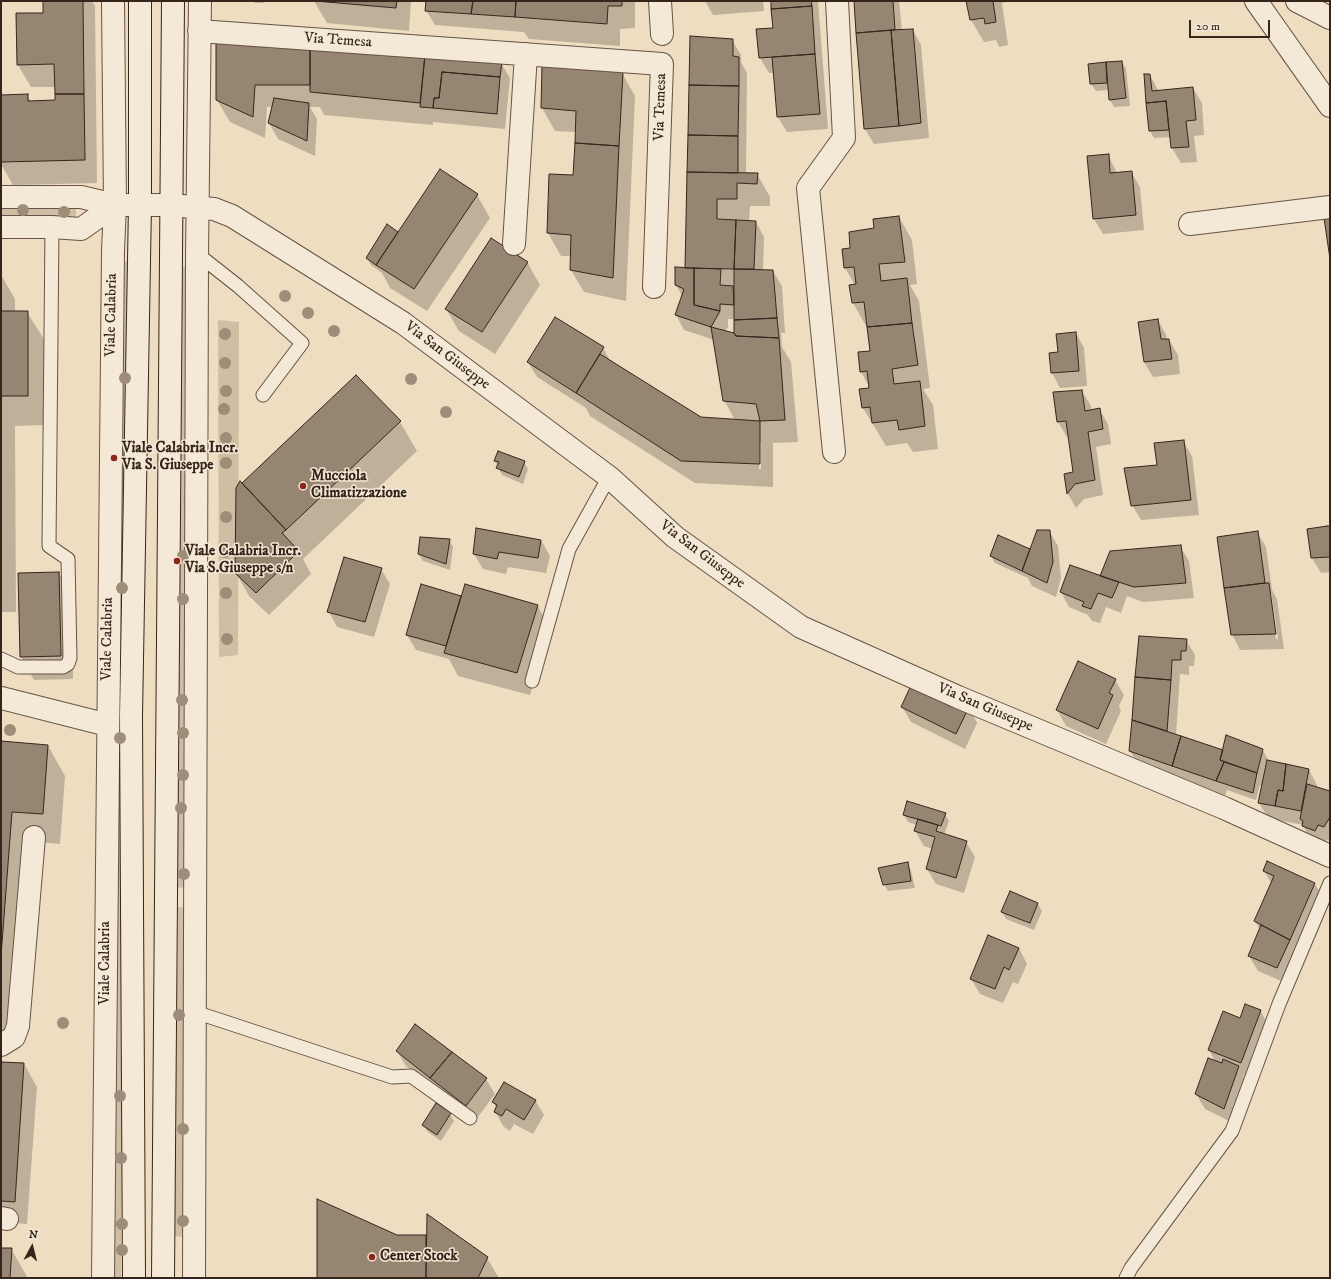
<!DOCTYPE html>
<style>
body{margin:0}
#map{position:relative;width:1331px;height:1279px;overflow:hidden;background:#eeddc0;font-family:"IM FELL DW Pica",serif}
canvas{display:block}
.frame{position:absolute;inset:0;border:2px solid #37251c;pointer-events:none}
.north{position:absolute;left:12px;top:1227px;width:40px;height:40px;-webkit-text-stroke:3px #f4e9d6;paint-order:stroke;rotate:7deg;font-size:11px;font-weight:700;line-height:16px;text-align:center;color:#37251c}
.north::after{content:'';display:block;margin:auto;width:14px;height:18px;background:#37251c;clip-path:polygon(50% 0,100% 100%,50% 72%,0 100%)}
.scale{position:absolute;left:1189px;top:20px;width:81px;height:18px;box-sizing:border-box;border:2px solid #37251c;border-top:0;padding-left:5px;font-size:12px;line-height:14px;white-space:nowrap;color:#37251c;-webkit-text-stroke:3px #f4e9d6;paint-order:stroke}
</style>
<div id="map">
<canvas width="1331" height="1279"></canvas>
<div class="frame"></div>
<div class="north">N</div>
<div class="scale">20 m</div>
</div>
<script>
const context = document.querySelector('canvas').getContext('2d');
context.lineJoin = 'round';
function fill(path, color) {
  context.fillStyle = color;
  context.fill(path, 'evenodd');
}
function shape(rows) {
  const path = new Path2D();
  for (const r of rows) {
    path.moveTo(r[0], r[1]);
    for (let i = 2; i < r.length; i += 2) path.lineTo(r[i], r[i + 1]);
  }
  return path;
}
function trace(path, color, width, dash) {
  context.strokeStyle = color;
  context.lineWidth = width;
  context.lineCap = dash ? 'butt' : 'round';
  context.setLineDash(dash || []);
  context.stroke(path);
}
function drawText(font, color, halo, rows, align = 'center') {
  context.font = font + ' "IM FELL DW Pica",serif';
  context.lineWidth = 3;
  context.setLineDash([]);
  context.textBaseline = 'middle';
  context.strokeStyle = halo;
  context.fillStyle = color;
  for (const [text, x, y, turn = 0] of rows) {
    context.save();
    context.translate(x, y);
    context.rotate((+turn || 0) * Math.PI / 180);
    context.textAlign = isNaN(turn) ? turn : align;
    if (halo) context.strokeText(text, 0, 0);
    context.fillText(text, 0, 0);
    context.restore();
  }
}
fill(shape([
 [1,209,76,209,76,218,1,218],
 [120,261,128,262,121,1278,114,1278],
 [181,267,191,267,186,887,177,888],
 [218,320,239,322,238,655,219,657],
 [178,907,187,908,186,1237,174,1236]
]), '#cfbea4');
fill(shape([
 [44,1,92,1,95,6,97,183,13,185,1,164,1,96,27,95,31,102,56,101,56,87,31,87,18,65,44,14],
 [254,1,280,1,264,1,264,3,255,3],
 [314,1,411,1,409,31,327,23],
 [427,1,635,1,635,28,620,29,620,46,529,39,524,32,435,25,426,10],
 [705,1,763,1,764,11,713,15],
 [772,1,818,1,828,129,787,132,778,117,775,73,769,73,760,58,757,30,774,29],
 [855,1,899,1,902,31,913,30,921,45,929,138,874,144,865,129],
 [967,1,1012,1,1002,3,1008,45,999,47,996,40,984,42,971,20],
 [732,40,741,55,741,62,747,73,746,174,757,174,770,197,770,206,750,206,749,222,756,222,764,237,763,271,773,271,782,286,785,333,781,333,782,347,791,362,798,442,773,443,773,487,695,483,590,416,586,408,537,377,528,362,556,318,603,348,611,362,701,418,735,420,724,400,714,340,684,330,676,315,682,296,676,284,686,269],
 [728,319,735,319,737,335,725,332,728,327],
 [759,442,761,442,761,469,759,469],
 [217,43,501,63,510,78,505,129,433,122,433,125,324,115,320,107,310,107,317,119,315,156,278,139,269,123,273,107,267,107,265,138,230,122,217,100],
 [1122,62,1126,69,1130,106,1114,107,1110,100,1109,90,1096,91,1091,84,1089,65],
 [543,66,622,73,635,96,626,301,584,292,571,270,571,256,561,256,548,233,574,176,576,132,555,131,542,108],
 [1150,75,1159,92,1193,88,1202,103,1204,135,1194,136,1197,162,1181,163,1172,148,1171,137,1154,138,1150,131],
 [1108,155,1117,173,1131,172,1140,187,1144,230,1103,234,1094,219],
 [477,195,490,218,427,311,390,288,382,273,371,265,367,258,398,234],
 [899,217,912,240,917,284,910,285,919,301,930,388,923,389,933,405,938,449,913,452,907,443,886,446,863,408,870,388,861,372,871,352,868,325,866,326,853,303,855,285,845,268,843,250,851,248,876,229],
 [527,262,540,285,495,354,459,331,446,309],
 [1,275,15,299,15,312,27,312,45,341,45,425,15,426,16,612,1,612],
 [1158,320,1166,335,1167,340,1169,340,1178,355,1180,374,1153,377,1144,362],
 [1076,333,1084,348,1087,386,1060,388,1052,373,1059,353],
 [356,376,400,422,417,451,303,559,311,574,269,615,249,596,236,573,242,484],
 [1082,391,1091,406,1091,411,1099,409,1108,424,1111,444,1096,447,1103,495,1084,499,1076,508,1068,494,1065,475,1074,472,1069,437,1067,437,1058,422],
 [1183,441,1192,456,1199,515,1141,520,1132,505,1158,466],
 [495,461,524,462,528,469,523,484,502,475],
 [1330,527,1330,572,1321,573,1312,558],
 [1049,531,1058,546,1061,578,1056,597,1032,586,1028,578,995,563,991,556,1029,550,1030,552],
 [1257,532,1266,547,1272,590,1277,599,1284,649,1240,650,1232,634],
 [1269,590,1271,592,1278,639,1276,639],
 [449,540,453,547,450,570,423,561,419,554],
 [541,540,550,556,546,573,508,567,506,574,483,569,474,554],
 [1180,546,1189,561,1194,598,1143,602,1127,596,1121,613,1106,607,1100,623,1092,621,1088,615,1069,607,1061,592],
 [381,569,390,584,374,637,337,627,329,612],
 [59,573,72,596,73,679,34,680,21,657],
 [422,585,462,597,537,605,550,628,530,695,458,676,449,659,416,650,407,635],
 [1140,637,1186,640,1195,655,1194,666,1189,666,1189,675,1180,674,1176,735,1223,751,1262,749,1269,761,1309,770,1317,785,1317,788,1330,792,1330,841,1326,840,1324,845,1311,841,1303,825,1268,818,1259,803,1263,786,1260,785,1256,800,1227,790,1225,796,1139,766,1130,751],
 [1115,680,1124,695,1119,706,1121,711,1106,744,1066,726,1057,710],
 [902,707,969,707,977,723,965,749,911,722],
 [1,742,48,746,65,776,60,844,29,841,12,1050,1,1049],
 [945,814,949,821,944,835,966,842,975,857,964,893,936,884,927,869,933,849,924,846,915,831,917,825,908,822,904,815],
 [1267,862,1315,884,1324,899,1286,983,1258,971,1249,956,1260,930,1255,921,1272,884,1264,871],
 [907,863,911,871,915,888,888,891,884,884],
 [1010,892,1038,904,1042,911,1034,930,1006,919,1002,912],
 [1019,948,1027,964,1018,984,1013,982,1003,1003,980,994,971,979],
 [1260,1010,1269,1026,1249,1078,1243,1075,1247,1082,1233,1123,1205,1109,1196,1094,1215,1061,1209,1050,1240,1019],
 [416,1026,486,1079,495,1094,475,1121,406,1066,397,1051],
 [1,1063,24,1064,37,1087,27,1224,1,1222],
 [535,1100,544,1115,533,1134,514,1124,510,1131,504,1127,495,1112,497,1109,493,1102],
 [450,1114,454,1121,441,1141,428,1132,423,1125],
 [426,1236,428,1239,487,1258,499,1278,318,1278],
 [1,1249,11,1249,28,1278,1,1278]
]), '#0003');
const building = shape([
 [43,1,83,1,84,94,55,94,54,64,17,65,16,13,43,13,43,1],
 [315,1,397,1,396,8,315,1],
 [426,1,473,1,471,14,425,11,426,1],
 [473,1,516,1,515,17,471,14,473,1],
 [516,1,622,1,622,6,608,6,607,24,515,17,516,1],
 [771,1,811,1,812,6,771,9,771,1],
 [854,1,893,1,895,30,856,33,854,1],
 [966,1,993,1,996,22,985,24,984,18,970,20,966,1],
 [812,6,815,54,759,58,756,29,773,28,771,9,812,6],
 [913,29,921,123,899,126,891,30,913,29],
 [891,30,899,126,864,129,856,33,891,30],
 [690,36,733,39,733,56,739,57,739,86,689,85,690,36],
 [216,42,310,44,310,85,255,85,253,117,216,100,216,42],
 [310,44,425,55,420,103,310,92,310,44],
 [815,54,820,114,777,117,772,57,815,54],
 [425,55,502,62,500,77,442,72,439,98,434,98,433,108,420,107,425,55],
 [1122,61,1126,98,1109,100,1106,62,1122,61],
 [1106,62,1107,83,1090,84,1088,64,1106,62],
 [542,65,623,72,619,146,575,143,576,111,541,108,542,65],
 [442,72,500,77,497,114,433,108,434,98,439,98,442,72],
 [1144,74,1150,74,1152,91,1193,87,1196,120,1186,121,1189,147,1171,148,1166,101,1146,103,1144,74],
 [689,85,739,86,738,136,688,135,689,85],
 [28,94,28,101,55,100,55,94,84,94,85,160,1,162,1,95,28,94],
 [274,98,309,103,307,141,268,123,274,98],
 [1166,101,1169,130,1149,131,1146,103,1166,101],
 [688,135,738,136,738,173,687,172,688,135],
 [575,143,619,146,613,278,570,270,571,235,547,233,549,174,573,175,575,143],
 [1109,154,1110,173,1132,171,1136,215,1093,219,1087,156,1109,154],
 [440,169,478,194,414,289,376,265,440,169],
 [687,172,758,173,757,184,737,183,737,199,717,199,717,219,736,220,734,269,685,268,687,172],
 [899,216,905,262,879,264,881,281,907,278,912,323,867,327,864,302,852,303,849,285,856,284,854,267,844,268,842,249,850,248,849,232,874,228,873,219,899,216],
 [1330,217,1330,259,1324,218,1330,217],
 [736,220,756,221,754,269,734,269,736,220],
 [387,224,398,232,376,265,366,258,387,224],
 [491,238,528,262,482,332,445,309,491,238],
 [675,267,694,268,694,305,720,311,711,327,675,315,684,289,675,285,675,267],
 [694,268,721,269,720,285,733,286,734,305,720,304,720,311,694,305,694,268],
 [734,269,773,270,777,318,734,320,734,269],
 [1,311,28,311,28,396,1,396,1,311],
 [555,317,604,347,576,393,527,362,555,317],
 [777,318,779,338,736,336,734,333,734,320,777,318],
 [1158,319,1161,339,1169,339,1172,359,1144,362,1138,322,1158,319],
 [912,323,918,365,892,369,894,384,920,381,925,426,899,430,897,420,872,423,870,407,862,408,859,389,869,388,867,371,860,372,858,352,870,351,867,327,912,323],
 [711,327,734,333,736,336,779,338,785,420,760,421,756,404,723,401,711,327],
 [1076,332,1079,371,1051,373,1049,353,1058,352,1056,334,1076,332],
 [600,354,701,417,760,421,760,464,681,461,576,393,600,354],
 [356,375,401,421,286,530,242,483,356,375],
 [1082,390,1085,411,1100,408,1103,429,1088,432,1095,480,1075,484,1067,494,1064,474,1073,472,1066,421,1057,422,1053,392,1082,390],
 [1184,440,1191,500,1131,506,1124,468,1157,465,1154,443,1184,440],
 [498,451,525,461,519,477,496,468,499,462,494,461,498,451],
 [240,481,286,530,282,533,299,551,256,593,235,573,236,488,240,481],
 [1327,526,1330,526,1330,557,1311,558,1307,529,1327,526],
 [476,528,541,540,538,558,499,552,497,559,473,554,476,528],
 [1037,530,1050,530,1053,562,1047,583,1022,571,1037,530],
 [1258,531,1265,583,1224,588,1217,537,1258,531],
 [998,535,1030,549,1022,571,990,556,998,535],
 [420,537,450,539,446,564,418,554,420,537],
 [1181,545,1186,583,1134,587,1100,576,1110,551,1181,545],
 [344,557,382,568,365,622,327,612,344,557],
 [1070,565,1119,582,1112,598,1098,593,1091,609,1082,606,1084,602,1060,592,1070,565],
 [59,572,61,656,20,657,18,573,59,572],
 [1265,583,1269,583,1276,634,1231,635,1224,588,1265,583],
 [421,584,461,596,446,646,406,635,421,584],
 [465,584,538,605,517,673,444,653,465,584],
 [1139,636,1187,639,1186,651,1181,651,1181,660,1172,660,1171,680,1135,677,1139,636],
 [1078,661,1116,679,1109,693,1113,695,1098,729,1056,710,1078,661],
 [1135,677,1171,680,1167,731,1132,720,1135,677],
 [914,679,969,707,956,734,901,707,914,679],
 [1132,720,1181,736,1172,766,1129,751,1132,720],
 [1226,735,1263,749,1257,773,1220,760,1226,735],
 [1181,736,1223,750,1220,760,1224,762,1216,781,1172,766,1181,736],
 [1,741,48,745,43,814,12,812,1,956,1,741],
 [1267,760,1286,764,1283,791,1278,790,1275,806,1258,803,1267,760],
 [1224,762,1257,773,1253,793,1216,781,1224,762],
 [1286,764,1309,769,1301,811,1275,806,1278,790,1283,791,1286,764],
 [1307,784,1330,791,1330,817,1324,827,1318,825,1315,831,1302,826,1303,821,1300,819,1307,784],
 [907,801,946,813,941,826,903,815,907,801],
 [918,819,938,825,936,831,967,841,956,878,926,869,935,837,914,831,918,819],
 [1267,861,1315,883,1290,940,1254,921,1274,876,1263,871,1267,861],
 [908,862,911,881,883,885,878,868,908,862],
 [1010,891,1038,903,1030,923,1001,912,1010,891],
 [1261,925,1290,940,1277,968,1248,956,1261,925],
 [988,935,1019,948,1009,970,1004,967,995,989,970,979,988,935],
 [1245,1004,1261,1010,1241,1063,1208,1050,1223,1011,1240,1018,1245,1004],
 [415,1024,452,1052,430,1078,396,1051,415,1024],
 [452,1052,487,1078,466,1106,430,1078,452,1052],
 [1208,1058,1222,1063,1223,1059,1239,1066,1224,1109,1195,1094,1208,1058],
 [1,1062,24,1063,15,1202,1,1201,1,1062],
 [504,1082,536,1100,524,1120,506,1109,502,1116,494,1112,497,1105,492,1102,504,1082],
 [436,1103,451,1113,437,1135,422,1125,436,1103],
 [317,1199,397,1235,426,1235,426,1278,317,1278,317,1199],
 [427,1214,488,1257,478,1278,426,1278,427,1214],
 [1,1248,12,1248,10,1278,1,1278,1,1248]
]);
fill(building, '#968571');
trace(building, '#37251c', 1);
const service = shape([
 [197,256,205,260,238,286,302,343,263,395],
 [1,659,18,667,63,667,68,664,70,658,68,559,49,546,52,227],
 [532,681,569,549,609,477],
 [195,1012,392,1077,411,1076,470,1118],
 [1126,1278,1131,1268,1232,1131,1279,1004,1330,883]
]);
const minor = shape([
 [660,1,662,34],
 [1256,1,1330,106],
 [1297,1,1330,18],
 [199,31,662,64,654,287],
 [171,205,214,209,232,216,403,323,609,477,675,537,801,627,958,697,1224,808,1330,856],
 [1190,224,1330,207],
 [514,244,526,54],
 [834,452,808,188,844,138,837,1],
 [1,698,108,725],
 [1,1045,14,1037,18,1026,34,837],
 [1,1218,7,1219],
 [103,1278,113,251,115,205,113,1],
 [194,1278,197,256,200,1]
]);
const tertiary = shape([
 [1,197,81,197,115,205,171,205],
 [1,227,52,227,81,229,115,205]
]);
const secondary = shape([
 [134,1278,131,716,140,204,140,1],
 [163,1278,173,1]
]);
trace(service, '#655345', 15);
trace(minor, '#655345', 24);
trace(tertiary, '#655345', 24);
trace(secondary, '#37251c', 24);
trace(service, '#f4e9d6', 13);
trace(minor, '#f4e9d6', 22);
trace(tertiary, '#f4e9d6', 22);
trace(secondary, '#f4e9d6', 22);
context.fillStyle = '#9e8d78';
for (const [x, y] of [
 [23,210],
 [64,212],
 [285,296],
 [308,313],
 [334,331],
 [225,334],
 [225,363],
 [125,378],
 [411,379],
 [226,391],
 [224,409],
 [446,412],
 [226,438],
 [226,463],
 [226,517],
 [225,552],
 [183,556],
 [122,588],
 [226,593],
 [183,599],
 [227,639],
 [182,700],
 [10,730],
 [183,733],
 [120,738],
 [183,775],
 [181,808],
 [184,874],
 [179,1015],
 [63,1023],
 [120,1096],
 [183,1129],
 [121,1158],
 [183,1221],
 [122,1224],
 [122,1250]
]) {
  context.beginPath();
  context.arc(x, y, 6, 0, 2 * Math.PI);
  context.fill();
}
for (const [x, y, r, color] of [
 [114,458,4,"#8f2418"],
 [303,486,4,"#8f2418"],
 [177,561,4,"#8f2418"],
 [372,1257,4,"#8f2418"]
]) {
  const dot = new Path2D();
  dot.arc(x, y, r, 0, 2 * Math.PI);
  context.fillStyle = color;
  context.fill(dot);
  trace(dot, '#f4e9d6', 1.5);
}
drawText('15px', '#37251c', '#f4e9d6', [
 ["Via Temesa",338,41,4],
 ["Via Temesa",661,107,-88],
 ["Viale Calabria",112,315,-89],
 ["Via San Giuseppe",447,356,37],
 ["Via San Giuseppe",702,555,37],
 ["Viale Calabria",108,639,-89],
 ["Via San Giuseppe",985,708,23],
 ["Viale Calabria",106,963,-90]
]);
drawText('bold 15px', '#37251c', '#f4e9d6', [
 ["Viale Calabria Incr.",122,449],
 ["Via S. Giuseppe",122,466],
 ["Mucciola",311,477],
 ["Climatizzazione",311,494],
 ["Viale Calabria Incr.",185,552],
 ["Via S.Giuseppe s/n",185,569],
 ["Center Stock",380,1257]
], 'left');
</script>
